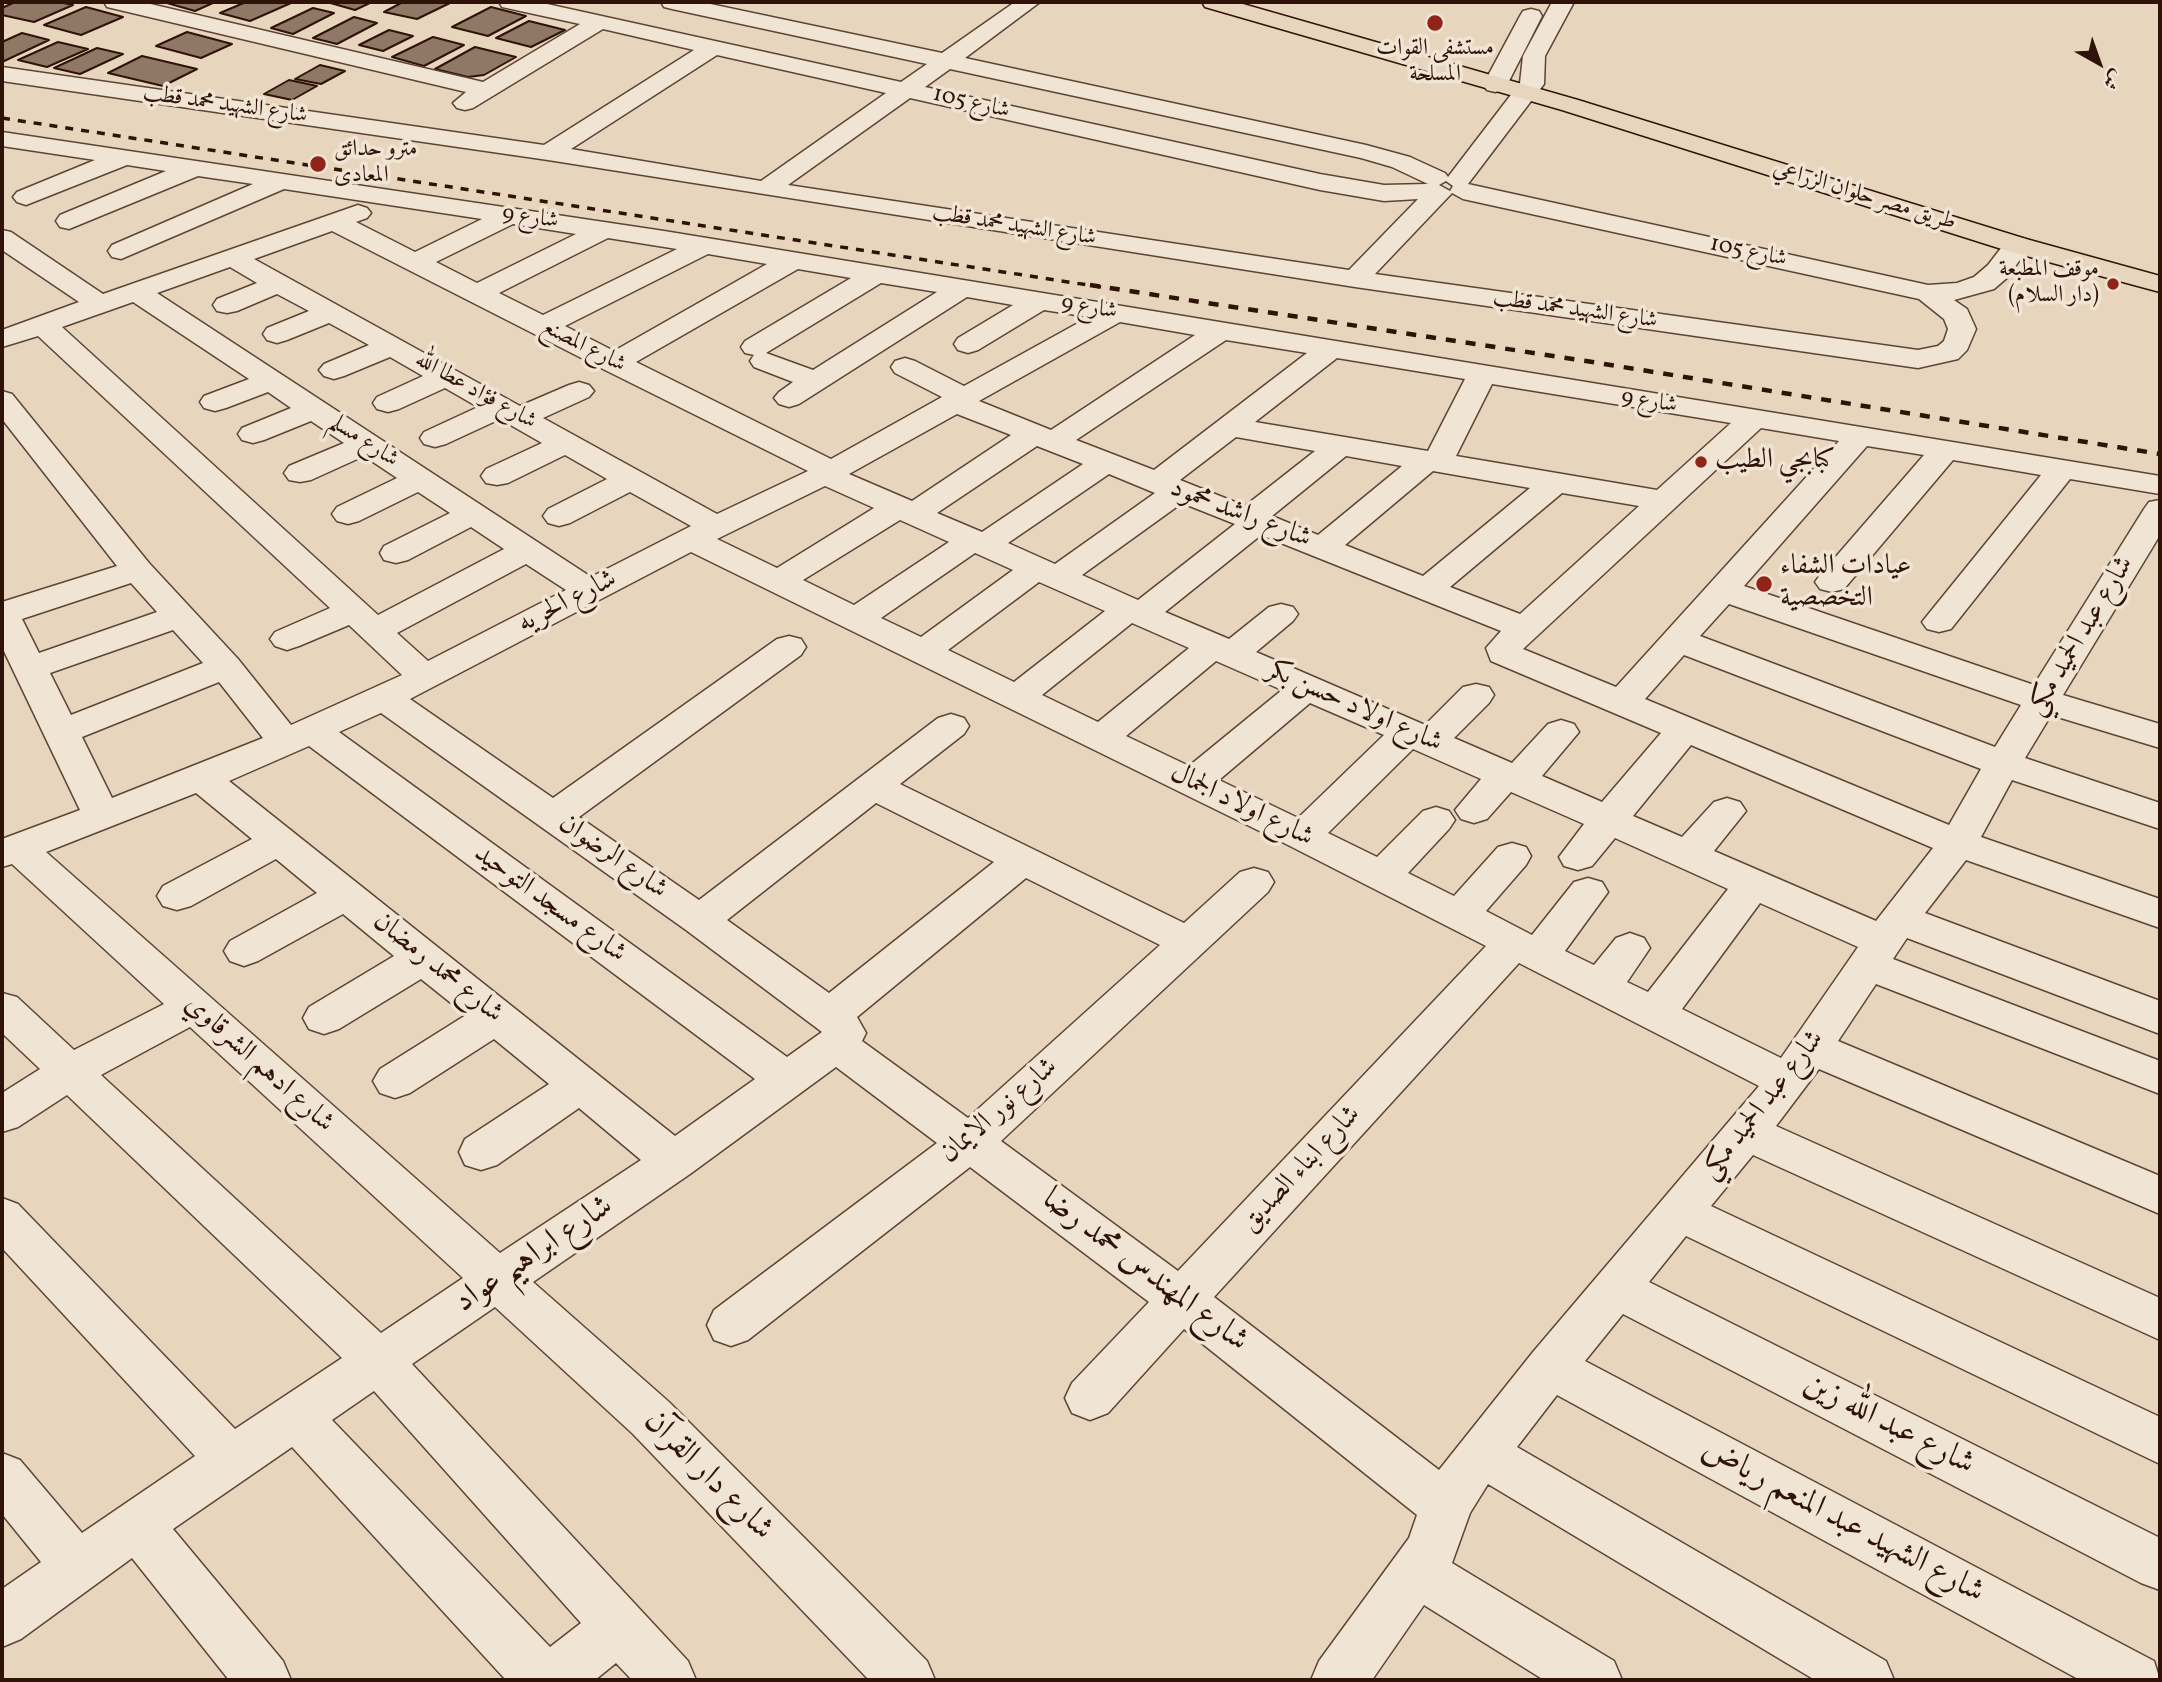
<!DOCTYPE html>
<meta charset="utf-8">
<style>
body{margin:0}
#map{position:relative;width:2162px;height:1682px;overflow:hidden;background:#e8d5bd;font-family:Vollkorn,Amiri,serif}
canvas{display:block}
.frame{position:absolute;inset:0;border:4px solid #301308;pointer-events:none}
.north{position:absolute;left:2064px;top:28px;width:70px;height:70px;-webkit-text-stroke:5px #f0e4d4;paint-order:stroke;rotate:140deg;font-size:19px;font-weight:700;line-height:28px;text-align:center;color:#301308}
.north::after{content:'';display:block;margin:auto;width:24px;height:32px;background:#301308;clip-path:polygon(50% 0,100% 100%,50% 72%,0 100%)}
</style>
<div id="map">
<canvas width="2162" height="1682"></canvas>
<div class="frame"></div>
<div class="north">ش</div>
</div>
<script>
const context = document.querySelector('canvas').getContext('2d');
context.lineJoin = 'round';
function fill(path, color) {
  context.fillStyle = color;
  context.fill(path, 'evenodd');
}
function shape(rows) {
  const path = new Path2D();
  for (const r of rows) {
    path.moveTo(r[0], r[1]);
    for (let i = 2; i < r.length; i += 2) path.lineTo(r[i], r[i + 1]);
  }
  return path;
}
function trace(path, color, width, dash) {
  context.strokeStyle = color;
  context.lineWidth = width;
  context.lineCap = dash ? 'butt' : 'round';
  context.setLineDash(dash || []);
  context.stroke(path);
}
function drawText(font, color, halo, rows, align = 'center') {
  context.font = font + ' Vollkorn,Amiri,serif';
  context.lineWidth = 7;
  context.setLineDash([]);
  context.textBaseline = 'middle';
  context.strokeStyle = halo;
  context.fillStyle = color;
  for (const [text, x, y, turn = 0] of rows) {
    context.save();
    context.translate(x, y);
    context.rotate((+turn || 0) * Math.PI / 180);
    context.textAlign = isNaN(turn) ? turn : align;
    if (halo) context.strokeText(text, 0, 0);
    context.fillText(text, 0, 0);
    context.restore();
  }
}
const building = shape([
 [15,2,59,2,73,5,34,22,2,15,2,8,15,2],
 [171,2,215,2,195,11,167,3,171,2],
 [246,2,288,2,291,3,250,21,220,13,246,2],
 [327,2,372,2,355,10,327,2],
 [403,2,452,2,417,19,384,12,403,2],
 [86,7,123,17,81,35,44,25,86,7],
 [491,7,526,16,488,36,452,27,491,7],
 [313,8,334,13,293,34,271,28,313,8],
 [354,17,377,23,337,44,313,38,354,17],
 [529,21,565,30,531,47,496,38,529,21],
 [389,30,413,36,383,51,359,45,389,30],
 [187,32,232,44,201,58,156,46,187,32],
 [22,33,49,40,2,62,2,42,22,33],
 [433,37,464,45,424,66,392,57,433,37],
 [58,42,88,49,47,67,18,60,58,42],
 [475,47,516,57,484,75,468,77,435,69,475,47],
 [97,48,123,54,80,74,54,68,97,48],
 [142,56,197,69,163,86,108,73,142,56],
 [320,65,345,71,321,84,295,79,320,65],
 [289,80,317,86,292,100,264,94,289,80]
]);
fill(building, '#907866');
trace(building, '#301308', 2);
const minor = shape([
 [104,2,142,2,483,82,580,24,502,7,499,2,538,2,901,82,927,64,672,9,664,7,661,2,701,2,942,53,1015,2,1040,2,965,58,1366,145,1410,157,1445,173,1448,177,1520,83,1523,56,1552,2,1574,2,1545,56,1544,84,1468,184,1928,285,1957,283,1974,277,1988,265,2008,239,2017,237,2026,239,2030,245,2008,277,1994,289,1954,300,1967,309,1976,329,1967,350,1958,359,1918,368,1355,287,548,160,2,81,2,67,544,145,694,50,603,29,473,108,465,110,457,108,453,103,466,92,107,7,104,2],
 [717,55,886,93,761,181,571,149,717,55],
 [950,69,1361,158,1392,167,1428,184,1384,185,1320,174,925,87,950,69],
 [910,98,1320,190,1384,201,1418,199,1349,270,788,185,910,98],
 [1446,181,1453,186,1450,191,1439,185,1446,181],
 [1452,193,1463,199,1919,299,1944,319,1948,329,1944,341,1938,346,1918,350,1375,274,1452,193],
 [1531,9,1539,11,1542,16,1507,85,1503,90,1495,92,1487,90,1483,85,1520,16,1523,11,1531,9],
 [2,132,664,231,2160,476,2160,494,2070,479,1951,629,1939,632,1927,629,1922,622,2041,475,1953,460,1844,589,1832,592,1820,589,1815,582,1820,575,1924,455,1867,446,1744,586,2034,685,2144,509,2149,502,2160,500,2160,535,2063,695,2160,724,2160,748,2051,715,2025,758,2160,803,2160,829,2012,780,1981,837,2160,899,2160,928,1966,860,1925,913,2160,1001,2160,1034,1907,938,1893,959,2160,1061,2160,1094,1876,984,1838,1041,2160,1176,2160,1214,1819,1069,1776,1126,2160,1298,2160,1340,1753,1155,1711,1206,2160,1417,2160,1464,1686,1236,1649,1282,2160,1538,2160,1590,2141,1583,1623,1314,1585,1361,2154,1661,2160,1680,2080,1680,1557,1395,1517,1447,1886,1661,1894,1680,1815,1680,1488,1484,1470,1513,1452,1563,1614,1661,1622,1680,1544,1680,1424,1605,1372,1680,1311,1680,1319,1661,1409,1538,1417,1515,1184,1329,1108,1413,1090,1420,1072,1413,1065,1398,1072,1383,1149,1302,970,1167,748,1340,731,1346,714,1340,707,1325,714,1310,937,1143,836,1067,690,1174,533,1282,669,1402,927,1661,935,1680,869,1680,633,1434,495,1307,412,1364,688,1661,696,1680,632,1680,616,1663,595,1680,506,1680,292,1447,173,1529,283,1661,291,1680,229,1680,132,1558,21,1639,2,1647,2,1589,41,1562,2,1514,2,1453,20,1460,82,1533,195,1456,2,1248,2,1198,18,1204,235,1429,342,1358,67,1095,18,1127,2,1132,2,1093,40,1069,2,1033,2,993,17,997,74,1050,164,1004,12,864,2,867,2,839,80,810,2,647,2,602,117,566,2,419,2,391,12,394,149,563,238,659,291,725,402,675,349,625,299,646,287,650,275,646,270,639,275,632,330,608,38,336,2,347,2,330,79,302,2,250,2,230,11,232,103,294,358,205,367,208,371,213,367,218,356,222,415,252,482,219,284,189,121,259,112,257,108,251,112,245,253,184,198,176,69,229,60,227,56,221,60,215,166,171,127,165,26,205,17,202,13,197,17,192,95,160,2,146,2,132],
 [513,224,576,234,477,283,436,262,513,224],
 [332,231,603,369,808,471,717,514,543,418,589,397,594,391,589,385,579,382,569,385,520,406,254,259,332,231],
 [608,238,677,249,543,315,499,293,608,238],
 [708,254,767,264,614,351,565,326,708,254],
 [230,267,257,283,217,299,213,305,217,311,227,313,237,311,277,294,309,311,267,328,263,334,267,340,277,343,287,340,329,323,369,345,324,364,319,370,324,376,334,379,344,376,390,357,423,376,377,397,373,403,377,409,388,412,399,409,445,388,478,407,424,432,420,438,424,444,435,447,446,444,500,419,542,443,486,469,481,476,486,483,497,485,508,483,565,455,607,479,548,509,543,516,548,523,559,526,570,523,630,492,691,526,591,577,157,293,230,267],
 [798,269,851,278,745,341,741,347,745,353,754,355,750,361,754,367,793,382,779,392,774,398,779,404,789,407,799,404,967,297,1013,305,958,338,954,344,958,350,968,353,978,350,1044,310,1089,317,964,386,915,361,905,358,895,361,891,367,895,373,942,397,831,459,636,362,798,269],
 [881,283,937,292,813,370,766,353,881,283],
 [133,302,249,379,204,396,200,402,204,408,215,411,226,408,268,392,291,408,242,428,238,434,242,440,253,443,264,440,311,421,344,443,289,466,284,473,289,480,300,482,311,480,364,456,397,478,337,507,332,514,337,521,348,524,359,521,418,492,450,513,384,546,380,553,384,560,396,563,408,560,471,527,504,549,378,615,62,327,133,302],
 [1120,322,1195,335,1051,430,979,401,1120,322],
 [1226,340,1307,353,1154,470,1076,440,1226,340],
 [1337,358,1465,379,1428,451,1255,422,1337,358],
 [1492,384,1731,423,1657,490,1456,456,1492,384],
 [957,414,1011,435,912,501,849,474,957,414],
 [1761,428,1839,441,1616,687,1523,649,1761,428],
 [1236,437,1315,451,1245,506,1180,480,1236,437],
 [1037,446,1083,464,982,532,937,513,1037,446],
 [1346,456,1402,466,1318,535,1272,516,1346,456],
 [1433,471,1530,488,1423,576,1345,545,1433,471],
 [1109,474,1155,493,1055,564,1008,543,1109,474],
 [825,486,874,508,777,568,717,539,825,486],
 [1562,493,1639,506,1520,614,1450,587,1562,493],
 [1182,503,1235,524,1138,600,1082,575,1182,503],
 [900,520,949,542,854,605,803,580,900,520],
 [1261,535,1501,631,1486,648,1491,661,1661,733,1602,802,1542,776,1579,732,1574,724,1561,720,1548,724,1512,763,1454,738,1489,703,1494,695,1489,687,1476,684,1463,687,1425,725,1256,652,1293,621,1298,614,1293,607,1281,604,1269,607,1229,639,1165,612,1261,535],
 [691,552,1288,845,1486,946,1178,1271,1001,1141,1268,892,1274,882,1268,872,1254,868,1240,872,1184,923,900,784,964,734,969,726,964,718,951,714,938,718,699,900,579,817,801,655,806,647,801,639,789,636,777,639,553,798,410,699,691,552],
 [975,553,1013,570,921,637,881,618,975,553],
 [526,564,566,590,428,661,397,633,526,564],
 [1039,582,1105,611,1014,682,948,650,1039,582],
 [131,583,157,612,39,653,22,619,131,583],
 [1729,604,2021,705,1995,747,1700,636,1729,604],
 [1132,623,1189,648,1098,722,1042,695,1132,623],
 [173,630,203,663,71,715,50,673,173,630],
 [1684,655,1981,769,1949,825,1645,699,1684,655],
 [1216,661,1282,690,1189,766,1126,736,1216,661],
 [219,682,263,738,112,798,82,737,219,682],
 [1310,703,1384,735,1298,818,1219,780,1310,703],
 [381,713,686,930,822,1032,787,1057,339,732,381,713],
 [1691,745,1933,848,1876,921,1714,851,1746,811,1740,802,1727,798,1714,802,1682,837,1633,816,1691,745],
 [309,746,755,1079,675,1136,229,781,309,746],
 [1413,749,1481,779,1455,810,1461,819,1474,823,1487,819,1511,792,1584,824,1559,857,1564,866,1578,870,1592,866,1615,838,1728,889,1648,992,1627,982,1650,948,1644,938,1630,933,1616,938,1594,965,1565,951,1608,892,1602,882,1588,878,1574,882,1532,935,1486,911,1526,865,1531,856,1526,847,1512,843,1498,847,1454,896,1408,873,1449,829,1455,820,1449,811,1436,807,1423,811,1377,857,1328,833,1413,749],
 [196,793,252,839,163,886,157,896,163,906,177,910,191,906,276,859,317,893,230,941,224,951,230,961,244,966,258,961,343,914,394,956,309,1007,303,1018,309,1029,324,1034,339,1029,421,979,466,1015,380,1069,373,1081,380,1093,395,1098,410,1093,494,1039,549,1084,465,1139,459,1152,465,1165,481,1170,497,1165,579,1108,641,1160,500,1253,46,852,196,793],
 [876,803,994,862,829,993,727,920,876,803],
 [1026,878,1160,945,968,1118,862,1041,866,1033,857,1017,1026,878],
 [1760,903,1858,947,1781,1058,1682,1009,1760,903],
 [1519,963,1759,1086,1533,1352,1439,1470,1214,1297,1519,963],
 [190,1027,463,1278,381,1333,101,1075,190,1027],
 [374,1391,581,1623,550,1647,332,1420,374,1391]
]);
const major = shape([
 [1202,2,1236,2,1578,100,2026,239,2160,276,2160,292,2008,251,1562,110,1205,7,1202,2]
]);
trace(minor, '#5e4435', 3);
trace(major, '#301308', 3);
fill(minor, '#f0e4d4');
fill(major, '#e8d5bd');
trace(shape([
 [2,118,1101,287]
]), '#301308', 3.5, [8, 8]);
trace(shape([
 [1090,285,1586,361,2160,454]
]), '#301308', 4.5, [10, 10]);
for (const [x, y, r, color] of [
 [1435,23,9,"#8f2418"],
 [318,164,9,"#8f2418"],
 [2113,284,7,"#8f2418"],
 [1701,462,7,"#8f2418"],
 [1764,584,9,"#8f2418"]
]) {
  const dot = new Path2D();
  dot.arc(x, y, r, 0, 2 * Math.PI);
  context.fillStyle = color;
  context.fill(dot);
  trace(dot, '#f0e4d4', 2.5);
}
drawText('23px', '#301308', '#f0e4d4', [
 ["مستشفى القوات",1435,50],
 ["المسلحة",1435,76],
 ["مترو حدائق",334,151,"left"],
 ["المعادى",334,177,"left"],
 ["موقف المطبعة",2099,271,"right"],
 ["(دار السلام)",2099,297,"right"]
]);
drawText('23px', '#301308', '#f0e4d4', [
 ["شارع 105",971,104,13],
 ["شارع الشهيد محمد قطب",225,106,8],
 ["طريق مصر حلوان الزراعي",1864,197,17],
 ["شارع 9",530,219,8],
 ["شارع الشهيد محمد قطب",1014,227,9],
 ["شارع 105",1748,253,12],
 ["شارع 9",1089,309,9],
 ["شارع الشهيد محمد قطب",1575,311,8],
 ["شارع المصنع",583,347,27],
 ["شارع فؤاد عطا الله",475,392,29],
 ["شارع 9",1649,403,9],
 ["شارع مسلم",363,442,33]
]);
drawText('28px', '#301308', '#f0e4d4', [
 ["كبابجي الطيب",1715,462],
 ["عيادات الشفاء",1780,568],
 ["التخصصية",1780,600]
], 'left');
drawText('28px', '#301308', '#f0e4d4', [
 ["شارع راشد محمود",1240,515,21],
 ["شارع الحريه",568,603,-27],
 ["شارع عبد الحميد مكي",2082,637,-59],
 ["شارع اولاد حسن بكر",1354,708,24],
 ["شارع اولاد الجمال",1241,807,26],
 ["شارع الرضوان",612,858,35],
 ["شارع مسجد التوحيد",549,905,36],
 ["شارع محمد رمضان",437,969,39],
 ["شارع ادهم الشرقاوي",258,1065,42],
 ["شارع عبد الحميد مكي",1764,1106,-52],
 ["شارع نور الايمان",1000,1112,-41],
 ["شارع ابناء الصديق",1302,1170,-47]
]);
drawText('33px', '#301308', '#f0e4d4', [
 ["شارع ابراهيم عواد",535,1256,-34],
 ["شارع المهندس محمد رضا",1144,1272,37],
 ["شارع عبد الله زين",1888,1426,27],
 ["شارع دار القرآن",707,1477,45],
 ["شارع الشهيد عبد المنعم رياض",1842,1523,28]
]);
</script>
